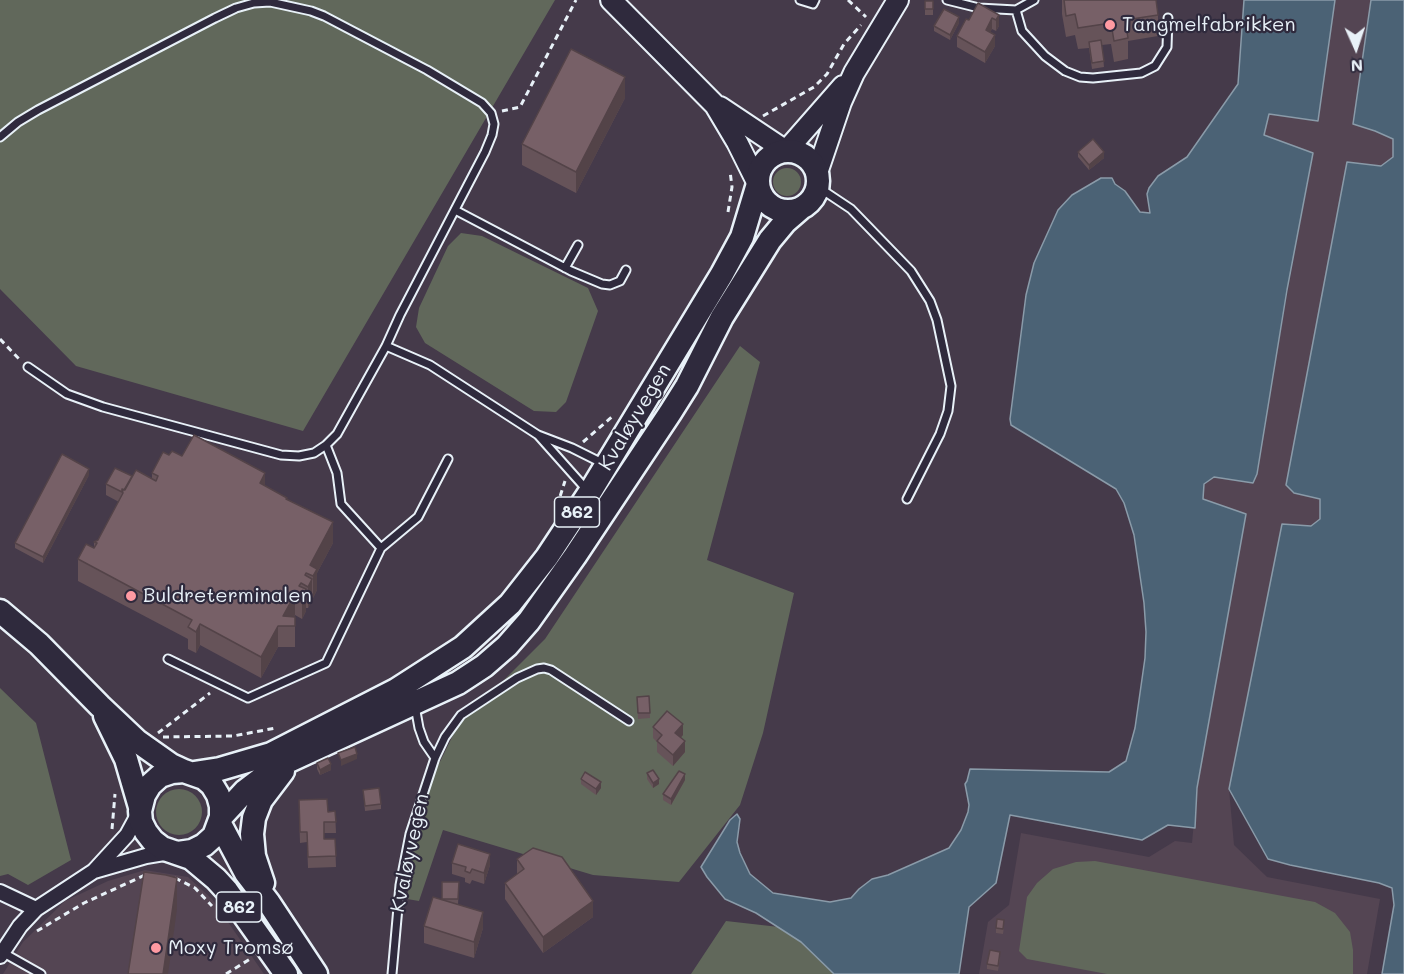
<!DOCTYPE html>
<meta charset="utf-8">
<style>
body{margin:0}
#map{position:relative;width:1404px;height:974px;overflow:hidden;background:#453a4a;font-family:Mali,sans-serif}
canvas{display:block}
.north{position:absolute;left:1326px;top:18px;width:60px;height:60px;-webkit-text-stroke:4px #2f2a3d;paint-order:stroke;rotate:177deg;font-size:16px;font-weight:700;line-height:24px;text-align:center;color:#e8f1f8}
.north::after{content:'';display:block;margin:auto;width:21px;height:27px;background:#e8f1f8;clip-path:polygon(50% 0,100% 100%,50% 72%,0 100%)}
</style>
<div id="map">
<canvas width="1404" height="974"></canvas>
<div class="north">N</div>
</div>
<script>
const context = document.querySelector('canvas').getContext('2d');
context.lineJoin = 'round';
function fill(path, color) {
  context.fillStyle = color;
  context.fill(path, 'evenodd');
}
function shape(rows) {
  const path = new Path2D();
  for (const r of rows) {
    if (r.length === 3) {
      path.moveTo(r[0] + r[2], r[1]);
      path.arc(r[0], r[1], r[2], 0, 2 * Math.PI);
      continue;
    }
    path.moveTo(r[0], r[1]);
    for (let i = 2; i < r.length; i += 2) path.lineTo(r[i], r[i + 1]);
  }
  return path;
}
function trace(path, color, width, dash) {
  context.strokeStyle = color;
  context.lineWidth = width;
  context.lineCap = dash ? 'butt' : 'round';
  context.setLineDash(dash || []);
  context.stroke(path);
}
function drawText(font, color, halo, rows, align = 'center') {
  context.font = font + ' Mali,sans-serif';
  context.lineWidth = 4.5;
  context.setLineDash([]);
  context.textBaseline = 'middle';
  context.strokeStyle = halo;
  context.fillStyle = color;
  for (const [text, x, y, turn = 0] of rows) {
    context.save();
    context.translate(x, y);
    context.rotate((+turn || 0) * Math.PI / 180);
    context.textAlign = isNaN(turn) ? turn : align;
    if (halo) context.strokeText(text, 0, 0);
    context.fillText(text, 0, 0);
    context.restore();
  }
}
fill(shape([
 [1335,0,1371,0,1353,124,1375,131,1393,139,1393,157,1381,166,1348,163,1294,493,1320,499,1320,519,1312,526,1282,524,1229,789,1234,845,1267,877,1380,899,1367,974,979,974,988,922,1009,905,1021,833,1149,857,1175,841,1192,843,1197,788,1245,514,1203,499,1204,483,1214,477,1253,483,1313,153,1264,135,1269,114,1318,121],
 [145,870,188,877,212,899,264,974,3,974,23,942,65,901,108,881]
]), '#544553');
fill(shape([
 [0,0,555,0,303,431,76,366,0,289],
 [787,182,14],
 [461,233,482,236,588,288,598,311,566,402,556,412,534,411,425,343,416,327,419,308,448,246],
 [740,346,760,362,707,560,794,593,763,733,740,805,679,882,593,875,443,830,419,901,407,899,413,844,433,776,457,727,545,639],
 [0,688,36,723,71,860,28,885,8,874,0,876],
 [179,812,23],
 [1095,861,1315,902,1335,913,1350,932,1353,950,1353,974,1107,974,1027,959,1019,951,1027,897,1037,883,1053,869,1076,862],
 [726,921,779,927,801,942,834,974,691,974]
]), '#61685b');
const water = shape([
 [1244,0,1335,0,1318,121,1269,114,1264,135,1313,153,1287,290,1257,474,1253,483,1214,477,1204,484,1203,499,1246,514,1197,788,1195,828,1168,825,1142,840,1010,815,996,883,969,907,959,974,834,974,801,942,756,913,725,899,707,877,701,867,730,820,737,814,740,819,737,842,740,853,750,874,773,893,830,902,851,898,859,889,872,879,888,875,949,848,961,830,968,812,969,805,965,784,967,781,970,769,1109,772,1126,761,1135,728,1145,658,1146,632,1144,603,1134,535,1124,503,1116,489,1011,425,1010,419,1026,295,1034,263,1058,210,1072,195,1101,178,1112,178,1115,184,1125,191,1140,212,1150,213,1147,194,1149,188,1158,176,1187,157,1238,84,1244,0],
 [1371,0,1404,0,1404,974,1382,974,1394,905,1392,888,1379,883,1290,865,1268,859,1229,789,1282,524,1311,526,1320,519,1320,499,1294,493,1286,485,1347,162,1381,166,1393,157,1393,139,1375,131,1353,124,1371,0]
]);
fill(water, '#4b6275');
trace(water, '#8a9ba9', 1.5);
const lane = shape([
 [800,0,813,4,815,0],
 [947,0,979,8,1016,10,1034,0],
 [1016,10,1022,31,1045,56,1065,71,1080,77,1093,78,1141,73,1155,66,1167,47,1168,18],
 [0,137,18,122,38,110,215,18,236,8,254,3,270,2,311,11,324,16,427,70,482,103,491,113,494,124,492,135,485,152,400,315,386,346,337,434,326,445,314,453,299,456,281,455,103,407,67,394,28,367],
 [818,187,851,209,911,271,930,301,937,320,951,386,948,411,940,434,907,499],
 [455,210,571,271,602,284,610,285,620,281,626,270],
 [565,268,578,245],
 [386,346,430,365,538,435,572,448,604,464],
 [538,435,587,490],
 [381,548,418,517,448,459],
 [168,659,248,698,326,663,381,548,341,504,337,473,326,445],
 [415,706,419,728,424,742,435,758],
 [2,952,41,974],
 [392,974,400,885,410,834,435,758,445,737,461,715,517,678,537,669,544,668,551,670,629,721]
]);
const street = shape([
 [94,871,146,856,170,852],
 [0,892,36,909],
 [0,956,20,926,36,909,94,871,127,835,139,813]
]);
const secondary = shape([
 [611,0,715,105,737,142,758,184],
 [720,107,786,151,843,86],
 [817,173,841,102,854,73,898,0]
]);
const primary = shape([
 [788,181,30],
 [0,611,39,644,100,706,137,741,171,765,184,771],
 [105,716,126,759,140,807],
 [194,773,220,769,271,754,396,690,463,647,510,604,547,557,590,492,722,274,742,237,758,184],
 [221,817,245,791,278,766,458,683,484,666,507,646,529,621,575,556,670,413,687,386,722,317,770,240,785,222,800,209],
 [220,824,246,873,269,903,316,974],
 [178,853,192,851,204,845,214,836,221,817,221,806,218,795,212,785,204,778,184,771,172,772,160,776,150,785,144,795,140,811,141,822,146,832,153,841,162,848,191,858,216,879,227,891,286,974],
 [263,883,254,856,252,834,254,818,261,800,283,771]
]);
trace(lane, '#e8f1f8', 11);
trace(street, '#e8f1f8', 18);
trace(secondary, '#e8f1f8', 24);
trace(primary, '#e8f1f8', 27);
trace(shape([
 [848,0,866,17],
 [502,111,520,107,576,0],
 [763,116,814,87,827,74,844,44,861,25],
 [728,212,732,187,730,171],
 [0,339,20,360],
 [583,442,614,415],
 [557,506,565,481],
 [158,733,210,693],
 [163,737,233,736,276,728],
 [112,829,115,794],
 [175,878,195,888,212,906],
 [37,931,84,903,145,875],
 [226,974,250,959]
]), '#e8f1f8', 3, [6, 4.5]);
trace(lane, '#2f2a3d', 7);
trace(street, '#2f2a3d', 14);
trace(secondary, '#2f2a3d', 20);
trace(primary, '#2f2a3d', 22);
fill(shape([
 [1062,0,1156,0,1158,15,1158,36,1128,41,1128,59,1114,62,1111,44,1102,45,1104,67,1092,69,1089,48,1078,49,1075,35,1066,37,1062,14],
 [925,1,933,1,933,15,925,15],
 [999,15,999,26,996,31,992,29,990,32,995,46,985,63,957,47,957,36,969,20],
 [959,23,950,40,934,31,934,26],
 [625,98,576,193,522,165,522,144],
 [1078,152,1104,158,1089,170,1078,157],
 [169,455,182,456,265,486,287,500,333,543,317,573,317,590,313,598,312,597,312,600,308,608,306,608,306,611,302,619,295,615,294,617,295,617,295,647,278,647,261,678,200,645,196,653,188,649,188,639,78,581,78,559,94,548,94,542,98,540,119,502,106,495,106,484,132,476,152,479,152,473],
 [89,475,43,563,15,548,15,543],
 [649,696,650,718,638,719,637,697],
 [653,727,683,735,681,737,685,752,673,766,657,752,657,742,653,738],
 [317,763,331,770,320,775,317,769],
 [647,773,659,784,653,788,647,779],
 [581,779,601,788,596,795,581,784],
 [685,780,671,805,663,800,663,794],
 [363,790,381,804,381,809,365,811],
 [299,811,335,811,336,833,324,833,324,839,335,839,336,867,308,868,307,842,300,843],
 [517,859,593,917,543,953,505,899,505,883,517,874],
 [452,863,490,865,484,884,472,880,470,884,465,882,465,878,452,874],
 [442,882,459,882,458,905,483,928,474,958,424,943,424,926,442,900],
 [1004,926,1003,934,996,933,996,928],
 [1000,958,998,971,987,969,987,964]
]), '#665359');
fill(shape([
 [999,15,999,26,996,31,996,20],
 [959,17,959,23,950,40,950,35],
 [992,18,992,29,986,41,986,30],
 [995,35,995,46,985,63,985,52],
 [625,77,625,98,576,193,576,172],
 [1104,152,1104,158,1089,170,1089,165],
 [89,469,89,475,43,563,43,557],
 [265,473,265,494,260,483],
 [333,522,333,543,317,573,317,590,313,598,313,576,310,565],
 [312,579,312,600,308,608,308,587],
 [306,589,306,611,302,619,302,598],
 [295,594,295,615,289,626,283,616],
 [200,624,200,645,196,653,196,632],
 [278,626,278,647,261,678,261,657],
 [683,724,683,735,675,744,675,733],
 [685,741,685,752,673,766,673,755],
 [357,754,357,759,341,766,341,760],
 [331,764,331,770,320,775,320,770],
 [685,774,685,780,671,805,671,799],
 [659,779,659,784,653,788,653,783],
 [601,782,601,788,596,795,596,789],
 [490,854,490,865,484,884,484,873],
 [177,878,177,909,168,974,163,974],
 [593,901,593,917,543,953,543,937],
 [483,912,483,928,474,958,474,942]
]), '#534348');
const building = shape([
 [1064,0,1156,0,1158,15,1125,20,1128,38,1114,41,1111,23,1078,28,1075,14,1066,16,1064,0],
 [925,1,933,1,933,9,925,9,925,1],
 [978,3,999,15,996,20,992,18,986,30,995,35,985,52,957,36,966,19,969,20,978,3],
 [944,9,959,17,950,35,934,26,944,9],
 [1101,40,1104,61,1092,63,1089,42,1101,40],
 [571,49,625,77,576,172,522,144,571,49],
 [1093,139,1104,152,1089,165,1078,152,1093,139],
 [194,435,265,473,260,483,287,498,286,499,333,522,310,565,317,569,313,576,306,573,305,575,312,579,308,587,301,583,299,586,306,589,302,598,295,594,283,616,295,617,295,626,278,626,261,657,200,624,196,632,188,627,192,620,78,559,86,544,94,548,97,543,94,542,98,540,123,493,122,489,125,490,136,470,156,481,158,476,152,473,163,452,169,455,172,451,182,456,194,435],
 [62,454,89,469,43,557,15,543,62,454],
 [115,468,132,476,124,490,122,489,122,492,106,484,115,468],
 [649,696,650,713,638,713,637,697,649,696],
 [667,711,683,724,675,733,685,741,673,755,657,741,662,735,653,727,667,711],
 [355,747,357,754,341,760,338,753,355,747],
 [328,758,331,764,320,770,317,763,328,758],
 [653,770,659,779,653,783,647,773,653,770],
 [679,771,685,774,671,799,663,794,679,771],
 [585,772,601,782,596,789,581,779,585,772],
 [379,788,381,804,365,806,363,790,379,788],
 [327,799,328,812,335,811,336,822,324,822,324,839,335,839,336,856,308,857,307,832,300,832,299,800,327,799],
 [458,844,490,854,484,873,472,869,470,873,465,871,466,867,452,863,458,844],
 [533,848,562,857,593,901,543,937,505,883,524,869,517,859,533,848],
 [144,872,166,875,177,878,163,974,128,974,144,872],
 [442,882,459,882,458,899,442,899,442,882],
 [433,897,483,912,474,942,424,926,433,897],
 [997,919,1004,920,1003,929,996,928,997,919],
 [990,950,1000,952,998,966,987,964,990,950]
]);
fill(building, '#776067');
trace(building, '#534348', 1.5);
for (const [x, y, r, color] of [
 [1110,25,6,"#ff9aa2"],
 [131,596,6,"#ff9aa2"],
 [156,948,6,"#ff9aa2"]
]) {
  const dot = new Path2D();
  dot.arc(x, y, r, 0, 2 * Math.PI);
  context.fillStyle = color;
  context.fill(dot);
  trace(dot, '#2f2a3d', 2);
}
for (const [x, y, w] of [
 [577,512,45],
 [239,907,45]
]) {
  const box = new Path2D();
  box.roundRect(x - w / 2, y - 15, w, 30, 4.5);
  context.fillStyle = '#2f2a3d';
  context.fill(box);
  trace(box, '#e8f1f8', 1.5);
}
drawText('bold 18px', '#e8f1f8', null, [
 ["862",577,512],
 ["862",239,907]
]);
drawText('20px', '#e8f1f8', '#2f2a3d', [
 ["Tangmelfabrikken",1122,25],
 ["Buldreterminalen",143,596],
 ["Moxy Tromsø",168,948]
], 'left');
drawText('20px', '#e8f1f8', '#2f2a3d', [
 ["Kvaløyvegen",635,417,-59],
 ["Kvaløyvegen",410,853,-78]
]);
</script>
